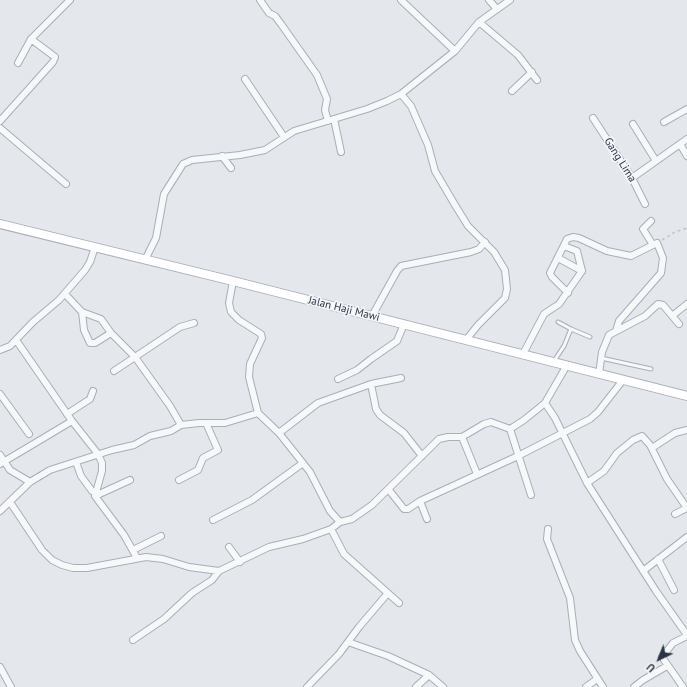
<!DOCTYPE html>
<style>
body{margin:0}
#map{position:relative;width:687px;height:687px;overflow:hidden;background:#e4e7ec;font-family:"PT Sans",sans-serif}
canvas{display:block}
.north{position:absolute;left:639px;top:639px;width:40px;height:40px;-webkit-text-stroke:3px #f4f6f9;paint-order:stroke;rotate:223deg;font-size:11px;font-weight:700;line-height:16px;text-align:center;color:#2b3445}
.north::after{content:'';display:block;margin:auto;width:14px;height:18px;background:#2b3445;clip-path:polygon(50% 0,100% 100%,50% 72%,0 100%)}
</style>
<div id="map">
<canvas width="687" height="687"></canvas>
<div class="north">U</div>
</div>
<script>
const context = document.querySelector('canvas').getContext('2d');
context.lineJoin = 'round';
function shape(rows) {
  const path = new Path2D();
  for (const r of rows) {
    path.moveTo(r[0], r[1]);
    for (let i = 2; i < r.length; i += 2) path.lineTo(r[i], r[i + 1]);
  }
  return path;
}
function trace(path, color, width, dash) {
  context.strokeStyle = color;
  context.lineWidth = width;
  context.lineCap = dash ? 'butt' : 'round';
  context.setLineDash(dash || []);
  context.stroke(path);
}
function drawText(font, color, halo, rows, align = 'center') {
  context.font = font + ' "PT Sans",sans-serif';
  context.lineWidth = 3.5;
  context.setLineDash([]);
  context.textBaseline = 'middle';
  context.strokeStyle = halo;
  context.fillStyle = color;
  for (const [text, x, y, turn = 0] of rows) {
    context.save();
    context.translate(x, y);
    context.rotate((+turn || 0) * Math.PI / 180);
    context.textAlign = isNaN(turn) ? turn : align;
    if (halo) context.strokeText(text, 0, 0);
    context.fillText(text, 0, 0);
    context.restore();
  }
}
const lane = shape([
 [558,322,571,329],
 [601,358,651,369],
 [554,361,564,346,571,329,590,337]
]);
const street = shape([
 [260,0,269,13,275,16,281,24,317,75,327,99,325,110,328,121],
 [401,0,455,51],
 [489,0,496,8],
 [479,22,518,55,537,80],
 [18,63,31,39],
 [245,79,284,137],
 [512,91,532,72],
 [401,94,411,106,428,145,435,171,455,205,468,226,494,252,505,270,507,289,505,298,478,325,466,340],
 [593,118,632,178,645,204],
 [334,119,341,152],
 [0,121,53,62,55,57,31,39,70,0],
 [664,122,687,109],
 [633,124,656,161],
 [0,128,66,184],
 [680,144,687,156],
 [222,156,231,168],
 [632,178,687,139],
 [651,221,643,229,653,245],
 [564,246,577,251,582,271],
 [145,260,156,238,164,194,183,164,192,160,240,155,265,150,294,131,367,109,387,101,401,94,455,51,479,22,510,0],
 [233,281,229,303,231,312,239,320,261,334,262,338,250,364,249,377,258,413,279,433,310,472,330,511,340,522],
 [568,293,552,277,550,273,567,239,573,237,579,238,607,251,631,256,657,243,663,258,661,273,619,321,616,331],
 [65,294,82,312,101,319,111,333,135,357,170,406,181,425],
 [82,312,84,330,90,343,95,343,111,333],
 [372,316,397,271,401,266,471,252,479,249,485,242],
 [672,316,687,304],
 [16,340,72,421,98,454,102,463,102,471,95,496,124,535,137,558],
 [0,350,10,346,33,322,59,300,85,270,90,262,95,247],
 [523,354,544,314,559,304,582,271,558,258],
 [114,371,180,327,194,323],
 [599,374,602,352,609,335,645,316,658,304,663,305,679,324],
 [338,379,357,370,371,359,397,341,404,324],
 [371,384,376,409,380,415,404,433,422,456],
 [0,394,29,434],
 [545,403,555,418,587,483,656,591,687,635],
 [67,414,90,399,93,391],
 [510,429,524,420,545,403,567,365],
 [279,433,318,403,371,384,401,378],
 [462,437,477,474],
 [652,448,675,433,687,430],
 [0,455,10,470,30,482],
 [76,462,81,476,92,491],
 [0,464,72,421],
 [179,480,198,470,203,458,218,450,206,423],
 [587,483,604,471,617,453,633,440,642,436,650,445,667,479,687,508],
 [389,490,404,509,408,509,420,501,518,456,590,419,598,412,623,380],
 [95,496,130,480],
 [420,501,427,519],
 [10,502,42,550,52,560,62,565,73,568,87,568,146,557,163,559,189,567,219,571,269,547,303,539,331,529,340,522,352,519,372,505,439,439,448,437,462,437,484,424,491,422,510,429,531,495],
 [0,511,30,482,50,470,112,450,134,445,150,436,171,431,181,425,199,423,225,423,258,413],
 [675,514,687,508],
 [213,520,252,500,303,463],
 [331,529,344,554,399,603],
 [548,529,547,539,570,598,575,640,580,651,603,687],
 [229,547,240,562],
 [133,550,161,536],
 [658,559,674,590],
 [643,571,687,537],
 [133,640,164,619,192,593,212,580,219,571],
 [348,642,388,656,429,675,443,687],
 [0,667,11,687],
 [307,687,339,654,359,627,388,593],
 [416,687,429,675],
 [586,687,597,679],
 [634,687,643,680,667,666],
 [683,687,662,657,673,643,687,636]
]);
const secondary = shape([
 [0,224,233,281,687,396]
]);
trace(lane, '#a9aeb7', 5);
trace(street, '#a9aeb7', 8);
trace(secondary, '#a9aeb7', 10);
trace(shape([
 [662,240,675,232,687,228]
]), '#c2c5cb', 1.5, [3, 3]);
trace(lane, '#f7f8fa', 3);
trace(street, '#f7f8fa', 6);
trace(secondary, '#fff', 8);
drawText('11px', '#2b3445', '#f4f6f9', [
 ["Gang Lima",620,160,58],
 ["Jalan Haji Mawi",344,309,14]
]);
</script>
